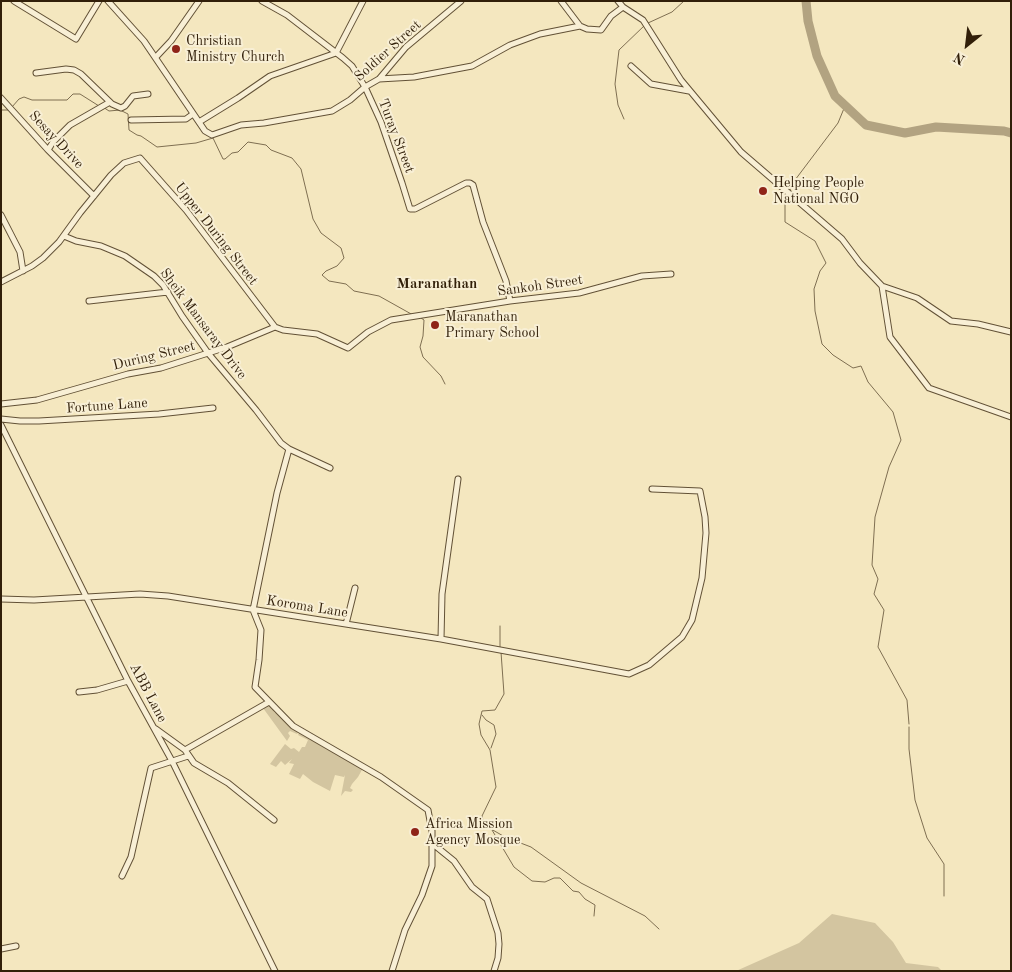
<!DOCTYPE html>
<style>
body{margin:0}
#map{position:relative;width:1012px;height:972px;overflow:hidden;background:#f4e7bf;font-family:"Old Standard TT",serif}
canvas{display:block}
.frame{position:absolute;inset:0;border:2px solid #311f09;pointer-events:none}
.north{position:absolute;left:942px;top:20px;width:50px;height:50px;-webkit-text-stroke:4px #f8efd5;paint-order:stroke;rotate:209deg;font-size:14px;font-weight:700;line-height:20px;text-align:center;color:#311f09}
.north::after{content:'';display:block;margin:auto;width:18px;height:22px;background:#311f09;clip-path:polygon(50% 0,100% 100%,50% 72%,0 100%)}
</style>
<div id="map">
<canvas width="1012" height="972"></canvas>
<div class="frame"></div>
<div class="north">N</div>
</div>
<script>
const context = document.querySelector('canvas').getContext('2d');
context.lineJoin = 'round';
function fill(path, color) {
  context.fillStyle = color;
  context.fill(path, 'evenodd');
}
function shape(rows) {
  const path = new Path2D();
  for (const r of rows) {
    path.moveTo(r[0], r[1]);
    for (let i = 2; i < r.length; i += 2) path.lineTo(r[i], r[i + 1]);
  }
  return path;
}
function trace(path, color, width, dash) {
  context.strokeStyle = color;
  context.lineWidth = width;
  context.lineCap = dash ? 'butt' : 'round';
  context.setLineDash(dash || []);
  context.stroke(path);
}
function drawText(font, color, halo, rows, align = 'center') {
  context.font = font + ' "Old Standard TT",serif';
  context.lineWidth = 4;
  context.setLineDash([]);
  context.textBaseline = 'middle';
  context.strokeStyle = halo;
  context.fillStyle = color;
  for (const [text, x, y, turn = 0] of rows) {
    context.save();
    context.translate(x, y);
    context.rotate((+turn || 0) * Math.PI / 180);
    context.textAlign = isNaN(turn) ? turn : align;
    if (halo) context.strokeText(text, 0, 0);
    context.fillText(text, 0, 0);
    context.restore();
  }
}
fill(shape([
 [269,704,275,713,277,712,299,731,297,734,290,731,288,733,290,736,287,741,263,708],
 [300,731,363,768,358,777,352,784,350,788,353,790,351,792,345,791,341,796,345,775,344,777,335,775,330,791,313,782,303,774,300,779,289,774,294,764,289,763,292,759,285,765,281,761,276,767,270,764,285,744,291,749,294,748,299,752,302,747,305,747,308,740,298,735],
 [832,914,875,923,893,942,906,963,938,967,942,971,736,971,799,943]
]), '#d3c5a0');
trace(shape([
 [648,23,672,12,684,1],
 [12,107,19,99,24,97,32,100,67,100,73,94,80,94,99,106],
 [103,107,109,111,120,110,128,114,129,130,137,135,141,136,157,147,196,143,213,138,223,159,225,159,232,153,238,152,248,142,266,145,271,150,292,158,301,169,313,219,321,233,341,248,344,258,337,266,326,271,322,275,329,281,346,284,354,291,379,296,413,315],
 [1,110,9,110],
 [624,119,618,105,615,84,619,50,645,25],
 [790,190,792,184,838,123,845,106],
 [789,197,785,202,785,222,815,241,826,263,820,271,814,289,815,311,822,344,833,355,853,368,861,366,868,382,893,412,901,440,889,467,875,517,872,565,878,579,874,594,884,610,878,647,907,700,909,724],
 [421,318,424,320,423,336,420,347,423,357,441,376,445,384],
 [500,648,500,626],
 [501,652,504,694,495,710,482,711,479,724,481,735,490,750,496,787,482,816,484,825,505,837,531,847,581,883,645,916,659,929],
 [482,715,486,720,494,725,496,734,491,748],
 [909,727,909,749,915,800,927,838,944,864,944,896],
 [492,830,514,867,532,881,545,882,554,878,560,878,573,891,579,892,585,899,595,905,594,916]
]), '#7e6e51', 1);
trace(shape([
 [806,1,808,21,817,56,835,96,866,125,905,133,936,127,1004,131,1011,133]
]), '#b2a381', 9);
const street = shape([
 [14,1,76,39,99,1],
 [108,1,144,41,205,131,212,135,241,125,264,123,332,111,350,100,365,87,379,79,406,47,461,1],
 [262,1,287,15,343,58,352,66,365,87,381,122,402,183,410,209,415,209,466,183,470,183,473,185,483,222,506,281,510,301],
 [561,1,580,26],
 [618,1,623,7,643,20,681,80,741,152,842,239,860,263,882,286,890,337,929,388,1011,417],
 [156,57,171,41,199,1],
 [631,66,651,84,689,91],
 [36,73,66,69,74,70,81,74,112,104,121,108,125,106,133,96,148,94],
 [379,79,414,77,472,66,510,45,540,34,580,26,587,29,601,30,611,16,623,7],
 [1,98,48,150,94,196],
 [131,120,186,119,193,114],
 [199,122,238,98,270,76,336,53,363,1],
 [48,150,53,142,70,125,110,102],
 [1,215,20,252,23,271],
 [64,236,76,241,101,246,125,256,154,276,163,285,182,316,208,353,256,410,281,443,289,449,330,468],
 [1,282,32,266,43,258,59,242,80,213,111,175,124,163,140,158,186,210,275,327],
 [882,286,917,298,951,321,978,324,1011,332],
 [89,301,168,292],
 [275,327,283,330,317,334,348,348,368,332,391,320,510,301,579,293,642,276,671,274],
 [1,404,37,400,128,374,161,368,227,347,275,327],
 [1,419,20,421,39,421,159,414,213,408],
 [1,425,128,681,172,761,275,971],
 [289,449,277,493,253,610,261,630,259,660,255,687,293,726,381,777,428,810,432,831,432,866,422,895,405,930,392,971],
 [1,599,34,600,140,594,168,596,441,639,629,674,649,665,682,637,692,620,702,578,706,533,705,517,700,491,652,489],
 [346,624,355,588],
 [441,639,442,594,458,479],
 [79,692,97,690,128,681],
 [156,729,185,750,194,763,228,783,274,820],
 [185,750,269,702],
 [433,844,454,861,472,887,487,899,498,933,499,944,498,958,494,971],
 [122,876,131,857,151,768,188,756],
 [1,949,16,946]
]);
trace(street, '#625136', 7);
trace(street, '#f8efd5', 5);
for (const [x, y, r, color] of [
 [176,49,5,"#8f2418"],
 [763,191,5,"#8f2418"],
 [435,325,5,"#8f2418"],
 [415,832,5,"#8f2418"]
]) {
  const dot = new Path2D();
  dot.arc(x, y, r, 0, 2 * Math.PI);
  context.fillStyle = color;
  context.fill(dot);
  trace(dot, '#f8efd5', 2);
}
drawText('14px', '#311f09', '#f8efd5', [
 ["Christian",186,41],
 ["Ministry Church",186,57],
 ["Helping People",773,183],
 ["National NGO",773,199],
 ["Maranathan",445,317],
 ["Primary School",445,333],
 ["Africa Mission",425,824],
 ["Agency Mosque",425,840]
], 'left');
drawText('14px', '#311f09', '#f8efd5', [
 ["Soldier Street",388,51,-42],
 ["Turay Street",396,136,69],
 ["Sesay Drive",56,140,47],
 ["Upper During Street",216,234,52],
 ["Sankoh Street",540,286,-8],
 ["Sheik Mansaray Drive",203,324,53],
 ["During Street",154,356,-14],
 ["Fortune Lane",107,406,-4],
 ["Koroma Lane",307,607,9],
 ["ABB Lane",148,693,62]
]);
drawText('bold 15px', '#311f09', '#f8efd5', [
 ["Maranathan",437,284]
]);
</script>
